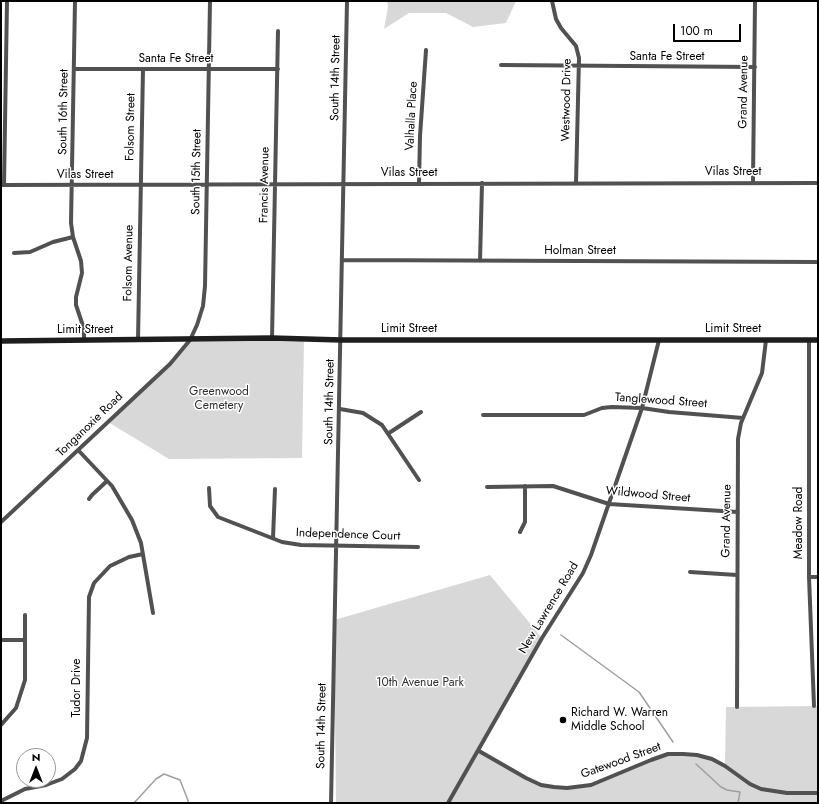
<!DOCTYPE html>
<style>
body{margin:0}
#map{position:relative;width:819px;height:804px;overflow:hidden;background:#fff;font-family:Jost,sans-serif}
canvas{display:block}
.frame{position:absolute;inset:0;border:2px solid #000;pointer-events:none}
.north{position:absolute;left:16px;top:748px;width:40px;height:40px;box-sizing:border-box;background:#fff;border:1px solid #999;border-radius:50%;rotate:0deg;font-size:11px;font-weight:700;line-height:16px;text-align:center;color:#000}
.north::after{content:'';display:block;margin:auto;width:14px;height:18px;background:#000;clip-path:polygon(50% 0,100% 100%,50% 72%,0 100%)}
.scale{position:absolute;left:673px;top:24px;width:68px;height:18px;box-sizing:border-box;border:2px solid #000;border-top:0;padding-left:5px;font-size:12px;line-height:14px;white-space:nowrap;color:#000;-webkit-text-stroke:3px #fff;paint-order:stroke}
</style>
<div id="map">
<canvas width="819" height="804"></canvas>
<div class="frame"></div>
<div class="north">N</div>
<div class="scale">100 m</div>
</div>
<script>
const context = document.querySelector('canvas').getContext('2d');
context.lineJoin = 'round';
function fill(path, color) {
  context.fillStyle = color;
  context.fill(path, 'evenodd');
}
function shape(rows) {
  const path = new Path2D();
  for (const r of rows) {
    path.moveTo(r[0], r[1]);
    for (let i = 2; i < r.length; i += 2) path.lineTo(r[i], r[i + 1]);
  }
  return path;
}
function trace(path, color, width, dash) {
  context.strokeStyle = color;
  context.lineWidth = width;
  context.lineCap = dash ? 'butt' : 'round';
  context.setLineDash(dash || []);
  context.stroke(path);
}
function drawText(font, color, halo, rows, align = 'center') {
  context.font = font + ' Jost,sans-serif';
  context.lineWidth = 3;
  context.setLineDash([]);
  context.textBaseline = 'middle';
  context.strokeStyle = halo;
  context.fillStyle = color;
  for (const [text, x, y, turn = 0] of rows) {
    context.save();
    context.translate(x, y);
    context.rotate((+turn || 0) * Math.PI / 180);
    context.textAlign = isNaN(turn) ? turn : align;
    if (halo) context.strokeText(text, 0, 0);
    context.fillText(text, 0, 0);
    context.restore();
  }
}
fill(shape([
 [387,1,516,1,506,23,473,27,446,13,409,13,384,29,388,7],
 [304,339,302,458,169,459,108,422,170,364,190,340],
 [490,575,542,638,479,751,526,778,554,787,591,785,668,754,697,755,725,765,726,707,818,706,818,803,336,803,334,620]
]), '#d8d8d8');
trace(shape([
 [561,635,639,692,673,742],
 [696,764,721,787,727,790,740,792,738,803],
 [134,803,156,779,164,774,180,780,189,803]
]), '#9f9f9f', 1.5);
trace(shape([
 [75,1,71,223,73,237,81,261,82,273,76,297,76,305,84,329,84,340],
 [552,1,556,19,561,28,576,46,579,58,576,183],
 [501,65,755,67],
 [75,69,278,69],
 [753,182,755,1],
 [419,183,420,136,426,50],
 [1,185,818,183],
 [4,185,7,1],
 [14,253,30,252,53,242,73,237],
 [343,260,818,262],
 [480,261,482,183],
 [272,338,278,31],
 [138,340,143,69],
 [809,340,809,577,814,706],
 [340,409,363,413,382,425,419,480],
 [483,415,584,415,602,408,612,407,642,408,669,412,743,418],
 [389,433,421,412],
 [79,451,112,486,132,520,141,543,153,613],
 [487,487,553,486,609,504,738,512],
 [209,488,210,506,218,517,282,542,301,545,418,547],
 [89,499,92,495,107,481],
 [1,522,170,364,190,340,197,325,203,306,205,286,210,1],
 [520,532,525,522,525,486],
 [273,538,275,489],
 [690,572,737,575],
 [809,577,818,577],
 [1,640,25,640],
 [737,707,738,439,741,423,762,373,766,340],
 [1,725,16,708,25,680,25,615],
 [479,751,526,778,541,785,554,787,567,788,591,785,651,760,668,754,683,754,697,755,712,759,725,766,750,784,761,789,787,793,818,793],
 [1,801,25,789,46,785,62,779,75,769,81,761,87,738,89,597,94,583,110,566,129,557,143,554],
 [331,803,347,1],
 [448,803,542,638,583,573,591,555,642,408,659,340]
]), '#515151', 4);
trace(shape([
 [1,341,272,338,341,340,818,340]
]), '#1e1e1e', 5.5);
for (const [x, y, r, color] of [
 [563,720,4,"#000"]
]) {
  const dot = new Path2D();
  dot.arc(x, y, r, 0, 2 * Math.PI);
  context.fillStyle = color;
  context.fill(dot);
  trace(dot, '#fff', 1.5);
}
drawText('12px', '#000', '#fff', [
 ["Santa Fe Street",667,57],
 ["Santa Fe Street",176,59],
 ["South 14th Street",336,78,-89],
 ["Grand Avenue",744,92,-89],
 ["Westwood Drive",567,100,-89],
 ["South 16th Street",64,112,-89],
 ["Valhalla Place",412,116,-87],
 ["Folsom Street",131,127,-89],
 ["South 15th Street",197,172,-89],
 ["Vilas Street",733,172],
 ["Vilas Street",409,173],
 ["Vilas Street",85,175],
 ["Francis Avenue",265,185,-89],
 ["Holman Street",580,251],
 ["Folsom Avenue",129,263,-89],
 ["Limit Street",409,329],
 ["Limit Street",733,329],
 ["Limit Street",85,330],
 ["Tanglewood Street",661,401,4],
 ["South 14th Street",330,402,-89],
 ["Tonganoxie Road",90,425,-44],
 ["Wildwood Street",648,495,5],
 ["Grand Avenue",727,521,-89],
 ["Meadow Road",799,523,-90],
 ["Independence Court",348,535,2],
 ["New Lawrence Road",549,608,-59],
 ["Tudor Drive",77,688,-90],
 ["South 14th Street",322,726,-89],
 ["Gatewood Street",621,761,-20]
]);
drawText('12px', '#2f2f2f', '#fff', [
 ["Greenwood",219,392],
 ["Cemetery",219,406],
 ["10th Avenue Park",420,683]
]);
drawText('12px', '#000', '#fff', [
 ["Richard W. Warren",571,713],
 ["Middle School",571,727]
], 'left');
</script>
